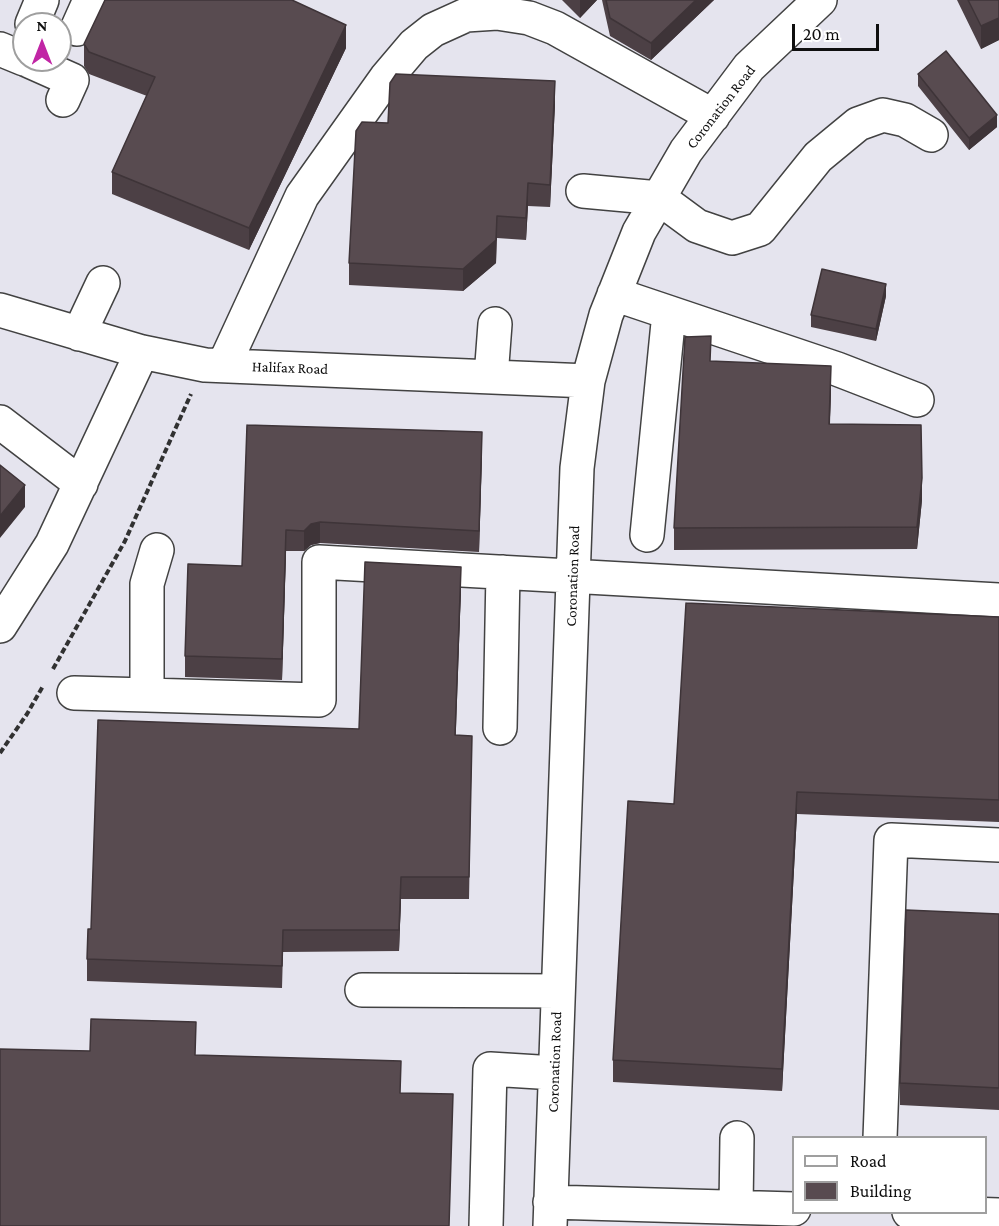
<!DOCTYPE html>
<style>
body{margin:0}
#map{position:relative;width:999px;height:1226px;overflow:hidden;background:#fff2f1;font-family:"Crimson Pro",serif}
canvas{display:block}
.legend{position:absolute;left:792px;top:1136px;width:195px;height:78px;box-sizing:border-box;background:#fff;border:2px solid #9f9f9f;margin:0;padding:8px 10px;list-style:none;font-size:18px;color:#0f0f0f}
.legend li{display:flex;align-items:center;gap:12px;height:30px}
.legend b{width:30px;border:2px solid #9f9f9f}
.north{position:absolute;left:12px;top:12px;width:60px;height:60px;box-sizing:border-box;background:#fff;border:2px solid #9f9f9f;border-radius:50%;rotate:0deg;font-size:16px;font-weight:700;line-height:24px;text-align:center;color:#0f0f0f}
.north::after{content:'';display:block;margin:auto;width:21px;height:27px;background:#c125a5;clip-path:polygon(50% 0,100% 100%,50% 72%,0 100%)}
.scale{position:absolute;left:792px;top:24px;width:87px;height:27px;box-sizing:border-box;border:3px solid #0f0f0f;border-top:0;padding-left:8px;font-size:18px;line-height:21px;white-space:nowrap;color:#0f0f0f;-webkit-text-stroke:4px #fff;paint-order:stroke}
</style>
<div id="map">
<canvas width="999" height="1226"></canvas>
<ul class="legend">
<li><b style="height:8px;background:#fff"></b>Road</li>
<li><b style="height:16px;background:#584b50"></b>Building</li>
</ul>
<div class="north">N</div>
<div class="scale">20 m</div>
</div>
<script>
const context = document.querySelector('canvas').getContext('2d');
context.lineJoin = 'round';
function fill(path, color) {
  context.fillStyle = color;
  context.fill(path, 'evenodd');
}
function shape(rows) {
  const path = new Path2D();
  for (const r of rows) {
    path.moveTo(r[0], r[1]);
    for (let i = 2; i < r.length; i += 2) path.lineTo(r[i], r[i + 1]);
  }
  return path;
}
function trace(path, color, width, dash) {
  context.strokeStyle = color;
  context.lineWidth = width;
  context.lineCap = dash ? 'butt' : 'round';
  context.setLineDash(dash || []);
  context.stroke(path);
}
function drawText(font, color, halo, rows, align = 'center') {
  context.font = font + ' "Crimson Pro",serif';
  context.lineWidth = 6;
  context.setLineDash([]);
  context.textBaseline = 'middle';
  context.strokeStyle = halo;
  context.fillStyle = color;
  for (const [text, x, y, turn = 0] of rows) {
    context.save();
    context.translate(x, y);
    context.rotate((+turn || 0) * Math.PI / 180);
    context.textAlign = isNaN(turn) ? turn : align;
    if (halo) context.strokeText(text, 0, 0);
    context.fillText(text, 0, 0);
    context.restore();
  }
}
fill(shape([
 [0,0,999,0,999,1226,0,1226],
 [24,24,60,24,60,60,24,60],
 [794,1138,986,1138,986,1212,794,1212]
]), '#e5e4ee');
const minor = shape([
 [32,24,42,0],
 [77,29,90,0],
 [0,49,24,59],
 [27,60,72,80,63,100],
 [583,191,659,198,697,226,732,238,760,229,818,157,858,124,883,115,905,120,931,135],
 [614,294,837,369,917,400],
 [0,310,142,352,205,365,588,381],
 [79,334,103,283],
 [224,365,302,196,386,78,414,45,433,30,466,15,497,13,529,18,555,28,713,116],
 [491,377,495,324],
 [0,422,81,484],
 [647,535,669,313],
 [157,550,147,584,147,695,319,700,319,562,999,600],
 [0,626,52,544,142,352],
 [74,693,147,695],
 [500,728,503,572],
 [362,990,558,991],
 [880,1138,891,840,999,845],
 [550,1202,794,1209],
 [736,1207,737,1138],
 [909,1212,999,1215],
 [486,1226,490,1069,555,1073],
 [550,1226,577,468,588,381,606,315,639,232,686,151,749,67,820,0]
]);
trace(minor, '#424242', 36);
trace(shape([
 [53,669,125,541,191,394],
 [0,753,27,714,43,686]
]), '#313131', 4, [6, 3]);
trace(minor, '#fff', 33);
fill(shape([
 [562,0,597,0,580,18],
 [602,0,714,0,651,60,610,36],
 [957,0,999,0,999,40,981,49],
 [84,44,346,48,249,250,112,194,112,172,147,96,89,74,84,66],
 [918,74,997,127,969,150,918,86],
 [555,104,550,207,528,206,526,240,497,238,496,263,463,291,349,285,349,263,388,123],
 [886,296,876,341,811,327,811,315],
 [711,361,831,389,830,424,922,500,917,549,674,550,674,528],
 [247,425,482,453,479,552,320,543,311,545,304,551,286,551,282,680,185,677,185,656,242,566],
 [461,589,455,735,472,736,469,899,401,899,399,951,283,952,282,988,87,981,87,959,91,929,359,729],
 [999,617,999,822,797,814,782,1091,613,1082,613,1060,674,804],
 [999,914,999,1110,900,1105,900,1083]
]), '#4c4045');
fill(shape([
 [580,0,597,0,580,18],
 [696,0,714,0,651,60,651,43],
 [999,18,999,40,981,49,981,26],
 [346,25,346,48,249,250,249,228],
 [555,81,555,104,550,207,550,185],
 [997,115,997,127,969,150,969,138],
 [528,183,528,206,526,240,526,218],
 [497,216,496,263,463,291,463,269],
 [886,284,886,296,876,341,876,329],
 [831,366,831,389,829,446,829,424],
 [482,432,482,453,479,552,479,531],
 [922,478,922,500,917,549,917,527],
 [25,485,25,507,0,538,0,516],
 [320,522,320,543,311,545,304,551,304,531,311,524],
 [286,530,286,551,282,680,282,659],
 [461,567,461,589,455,756,455,735],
 [797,792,797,814,782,1091,782,1069],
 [401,877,401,899,399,951,399,930]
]), '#3e3438');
const building = shape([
 [105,0,292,0,346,25,249,228,112,172,155,77,89,52,84,44,105,0],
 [606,0,696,0,651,43,610,18,606,0],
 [968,0,999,0,999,18,981,26,968,0],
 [946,51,997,115,969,138,918,74,946,51],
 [396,74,555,81,550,185,528,183,526,218,497,216,496,240,463,269,349,263,356,131,362,122,388,123,390,83,396,74],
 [822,269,886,284,876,329,811,315,822,269],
 [711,336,710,361,831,366,829,424,921,425,922,478,917,527,674,528,685,337,711,336],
 [247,425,482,432,479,531,320,522,311,524,304,531,286,530,282,659,185,656,188,564,242,566,247,425],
 [0,465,25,485,0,516,0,465],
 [365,562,461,567,455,735,472,736,469,877,401,877,399,930,283,930,282,966,87,959,88,929,91,929,98,720,359,729,365,562],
 [686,603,999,617,999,800,797,792,782,1069,613,1060,628,801,674,804,686,603],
 [906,910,999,914,999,1088,900,1083,906,910],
 [91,1019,196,1022,195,1055,401,1061,400,1093,453,1094,449,1226,0,1226,0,1049,90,1051,91,1019]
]);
fill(building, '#584b50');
trace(building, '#3e3438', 1.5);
drawText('15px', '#0f0f0f', '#fff', [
 ["Coronation Road",721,107,-52],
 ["Halifax Road",290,368,2],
 ["Coronation Road",573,576,-88],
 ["Coronation Road",555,1062,-88]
]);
</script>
